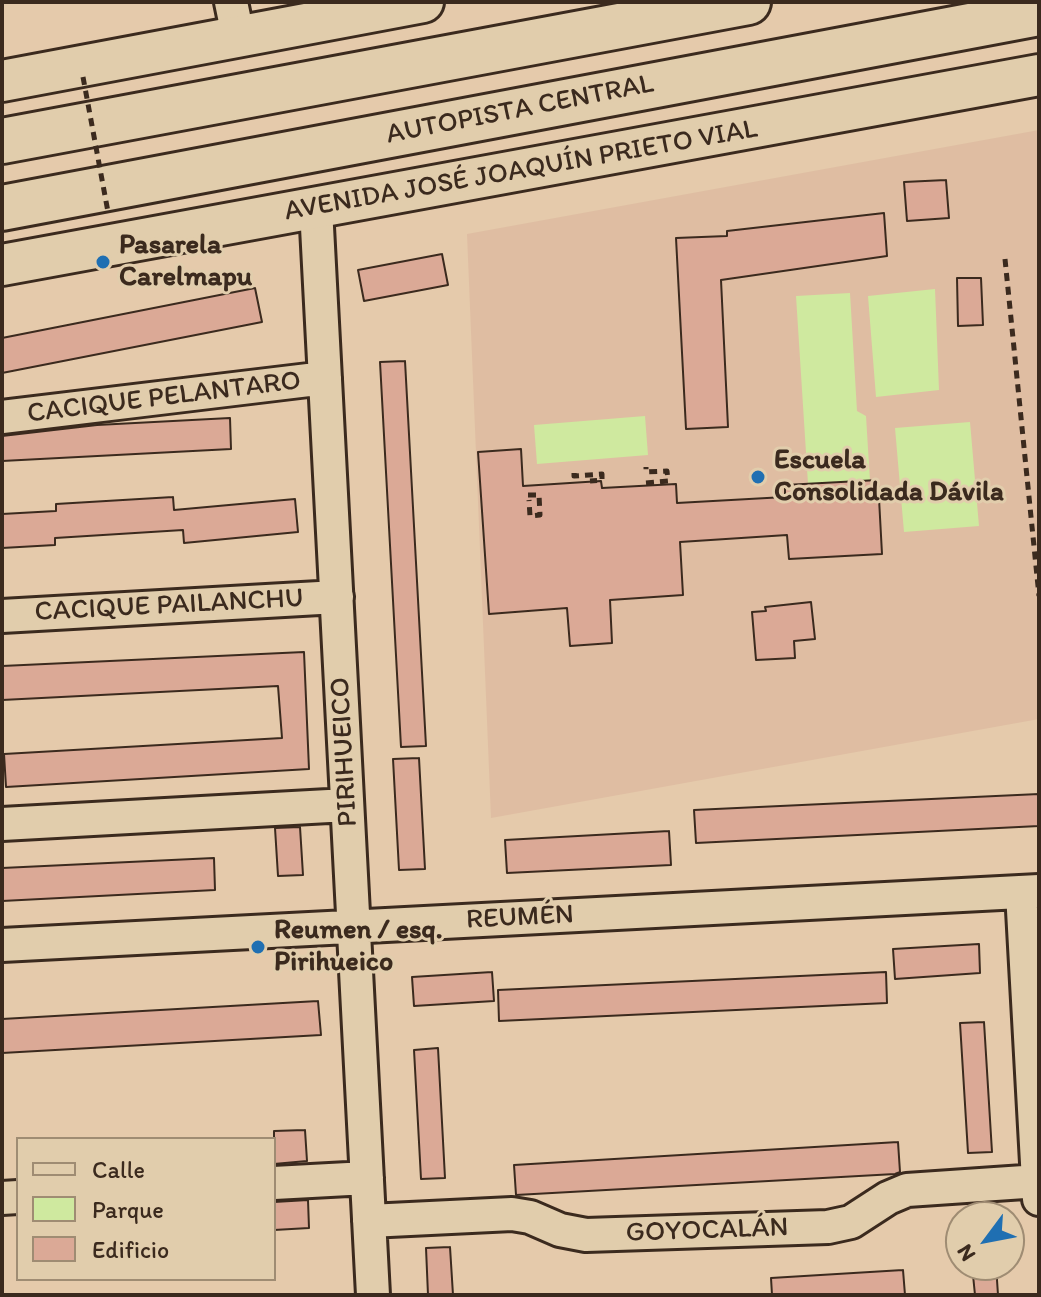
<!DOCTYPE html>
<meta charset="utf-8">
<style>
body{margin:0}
#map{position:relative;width:1041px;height:1297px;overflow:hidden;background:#e5caab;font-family:Itim,sans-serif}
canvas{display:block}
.frame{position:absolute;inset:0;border:4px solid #3b2a1e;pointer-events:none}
.legend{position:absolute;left:16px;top:1137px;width:260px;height:144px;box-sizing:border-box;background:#e1cdac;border:2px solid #9f8c73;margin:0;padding:10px 14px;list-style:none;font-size:24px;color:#3b2a1e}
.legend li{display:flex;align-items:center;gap:16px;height:40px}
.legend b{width:40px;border:2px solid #9f8c73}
.north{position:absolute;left:945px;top:1201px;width:80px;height:80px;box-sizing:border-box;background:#e1cdac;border:2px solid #9f8c73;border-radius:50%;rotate:238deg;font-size:22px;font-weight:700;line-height:32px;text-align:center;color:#3b2a1e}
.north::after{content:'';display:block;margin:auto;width:28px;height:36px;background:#1f6fb2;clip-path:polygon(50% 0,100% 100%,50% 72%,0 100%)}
</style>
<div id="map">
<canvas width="1041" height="1297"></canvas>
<div class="frame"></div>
<ul class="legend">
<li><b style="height:10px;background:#e1cdac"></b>Calle</li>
<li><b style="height:22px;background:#cfe99f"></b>Parque</li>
<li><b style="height:22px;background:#dba996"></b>Edificio</li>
</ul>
<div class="north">N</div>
</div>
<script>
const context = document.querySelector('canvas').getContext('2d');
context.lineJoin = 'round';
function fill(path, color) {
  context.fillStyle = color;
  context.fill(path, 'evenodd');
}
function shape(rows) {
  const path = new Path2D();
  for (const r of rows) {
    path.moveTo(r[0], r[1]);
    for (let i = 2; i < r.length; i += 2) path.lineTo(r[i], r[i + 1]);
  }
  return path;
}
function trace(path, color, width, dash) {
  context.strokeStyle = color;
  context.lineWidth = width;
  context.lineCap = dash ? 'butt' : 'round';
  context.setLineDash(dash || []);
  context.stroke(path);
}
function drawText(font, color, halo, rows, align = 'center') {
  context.font = font + ' Itim,sans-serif';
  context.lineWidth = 6;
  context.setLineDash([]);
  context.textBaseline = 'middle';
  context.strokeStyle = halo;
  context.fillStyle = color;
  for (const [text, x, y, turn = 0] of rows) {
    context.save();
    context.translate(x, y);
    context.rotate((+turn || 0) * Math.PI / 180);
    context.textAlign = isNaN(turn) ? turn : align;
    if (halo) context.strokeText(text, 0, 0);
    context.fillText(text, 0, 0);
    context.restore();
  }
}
fill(shape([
 [1039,130,1039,719,491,818,467,234]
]), '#dfbda2');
fill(shape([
 [935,289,939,390,876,397,868,296],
 [850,293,857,411,866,416,870,481,808,484,796,296],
 [645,416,648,455,537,464,534,425],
 [970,422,979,526,904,532,895,428]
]), '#cfe99f');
const building = shape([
 [946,180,949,218,907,221,904,182,946,180],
 [884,213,887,256,721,280,728,427,686,429,676,238,727,236,727,231,884,213],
 [442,254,448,285,364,301,358,270,442,254],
 [957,278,981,278,983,325,958,326,957,278],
 [255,288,262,322,2,373,2,338,255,288],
 [405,361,426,746,401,747,380,362,405,361],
 [230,418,231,449,2,461,2,436,97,425,230,418],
 [521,449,523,486,601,481,602,488,676,484,677,503,785,497,785,485,878,480,882,554,789,559,787,535,680,542,683,595,610,600,612,643,570,646,567,608,489,614,478,452,521,449],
 [173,497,174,510,295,499,298,532,184,543,183,530,55,538,55,545,2,548,2,514,56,511,56,504,173,497],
 [811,602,815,639,794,641,795,658,756,660,752,612,766,611,765,607,811,602],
 [304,652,309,769,6,787,4,754,282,738,278,686,2,700,2,666,304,652],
 [419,758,425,869,399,870,393,759,419,758],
 [1039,794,1039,826,696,843,694,810,1039,794],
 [300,827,303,875,278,876,275,828,300,827],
 [669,831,671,865,507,873,505,840,669,831],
 [214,858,215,890,2,901,2,868,214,858],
 [979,944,980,973,895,979,893,949,979,944],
 [492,972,494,1001,414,1006,412,977,492,972],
 [886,972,887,1003,499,1021,498,990,886,972],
 [318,1001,321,1035,2,1053,2,1019,318,1001],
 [984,1022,992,1152,968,1153,960,1023,984,1022],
 [438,1048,445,1178,421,1179,414,1050,438,1048],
 [305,1130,307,1161,274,1164,274,1131,305,1130],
 [898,1142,900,1172,895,1174,516,1195,514,1165,898,1142],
 [308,1200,309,1228,274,1230,274,1202,308,1200],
 [450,1247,453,1295,428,1295,426,1248,450,1247],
 [972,1265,996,1265,998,1295,975,1295,972,1265],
 [903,1270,905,1295,772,1295,771,1278,903,1270]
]);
fill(building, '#dba996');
trace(building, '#3b2a1e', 2);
const minor = shape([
 [231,2,238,36],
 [316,208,373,1295],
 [2,417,325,378],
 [2,616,337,597],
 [2,824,347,805],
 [1022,892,1039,1199],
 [2,945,1039,891],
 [274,1183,367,1178],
 [2,1198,18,1197],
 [369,1221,512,1214,530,1217,560,1230,586,1235,828,1227,851,1222,888,1198,907,1190,1039,1181]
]);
const major = shape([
 [2,81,423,2],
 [2,265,1039,75]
]);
const highway = shape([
 [2,141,748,2],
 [2,208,1039,13]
]);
trace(minor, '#3b2a1e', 38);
trace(major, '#3b2a1e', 46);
trace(highway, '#3b2a1e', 50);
trace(shape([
 [1005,259,1039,596],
 [574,473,574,476,602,474,602,480,590,481],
 [646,483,668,481,667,471,646,472,646,467],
 [528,495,539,495,540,515,530,516,529,500]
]), '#3b2a1e', 5, [8, 6]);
trace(minor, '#e1cdac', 32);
trace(major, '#e1cdac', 40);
trace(highway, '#e1cdac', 44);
trace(shape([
 [83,77,108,212]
]), '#3b2a1e', 5, [8, 6]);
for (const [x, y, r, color] of [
 [103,262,8,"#1f6fb2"],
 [758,477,8,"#1f6fb2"],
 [258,947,8,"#1f6fb2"]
]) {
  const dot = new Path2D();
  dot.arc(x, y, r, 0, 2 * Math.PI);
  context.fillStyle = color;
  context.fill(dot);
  trace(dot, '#e1cdac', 3);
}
drawText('28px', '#3b2a1e', '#e1cdac', [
 ["AUTOPISTA CENTRAL",520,110,-11],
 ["AVENIDA JOSÉ JOAQUÍN PRIETO VIAL",521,171,-10],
 ["CACIQUE PELANTARO",164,398,-7],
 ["CACIQUE PAILANCHU",169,606,-3],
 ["PIRIHUEICO",345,752,-93],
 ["REUMÉN",520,918,-3],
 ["GOYOCALÁN",707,1231,-2]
]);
drawText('bold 28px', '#3b2a1e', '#e1cdac', [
 ["Pasarela",119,246],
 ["Carelmapu",119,278],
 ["Escuela",774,461],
 ["Consolidada Dávila",774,493],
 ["Reumen / esq.",274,931],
 ["Pirihueico",274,963]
], 'left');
</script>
